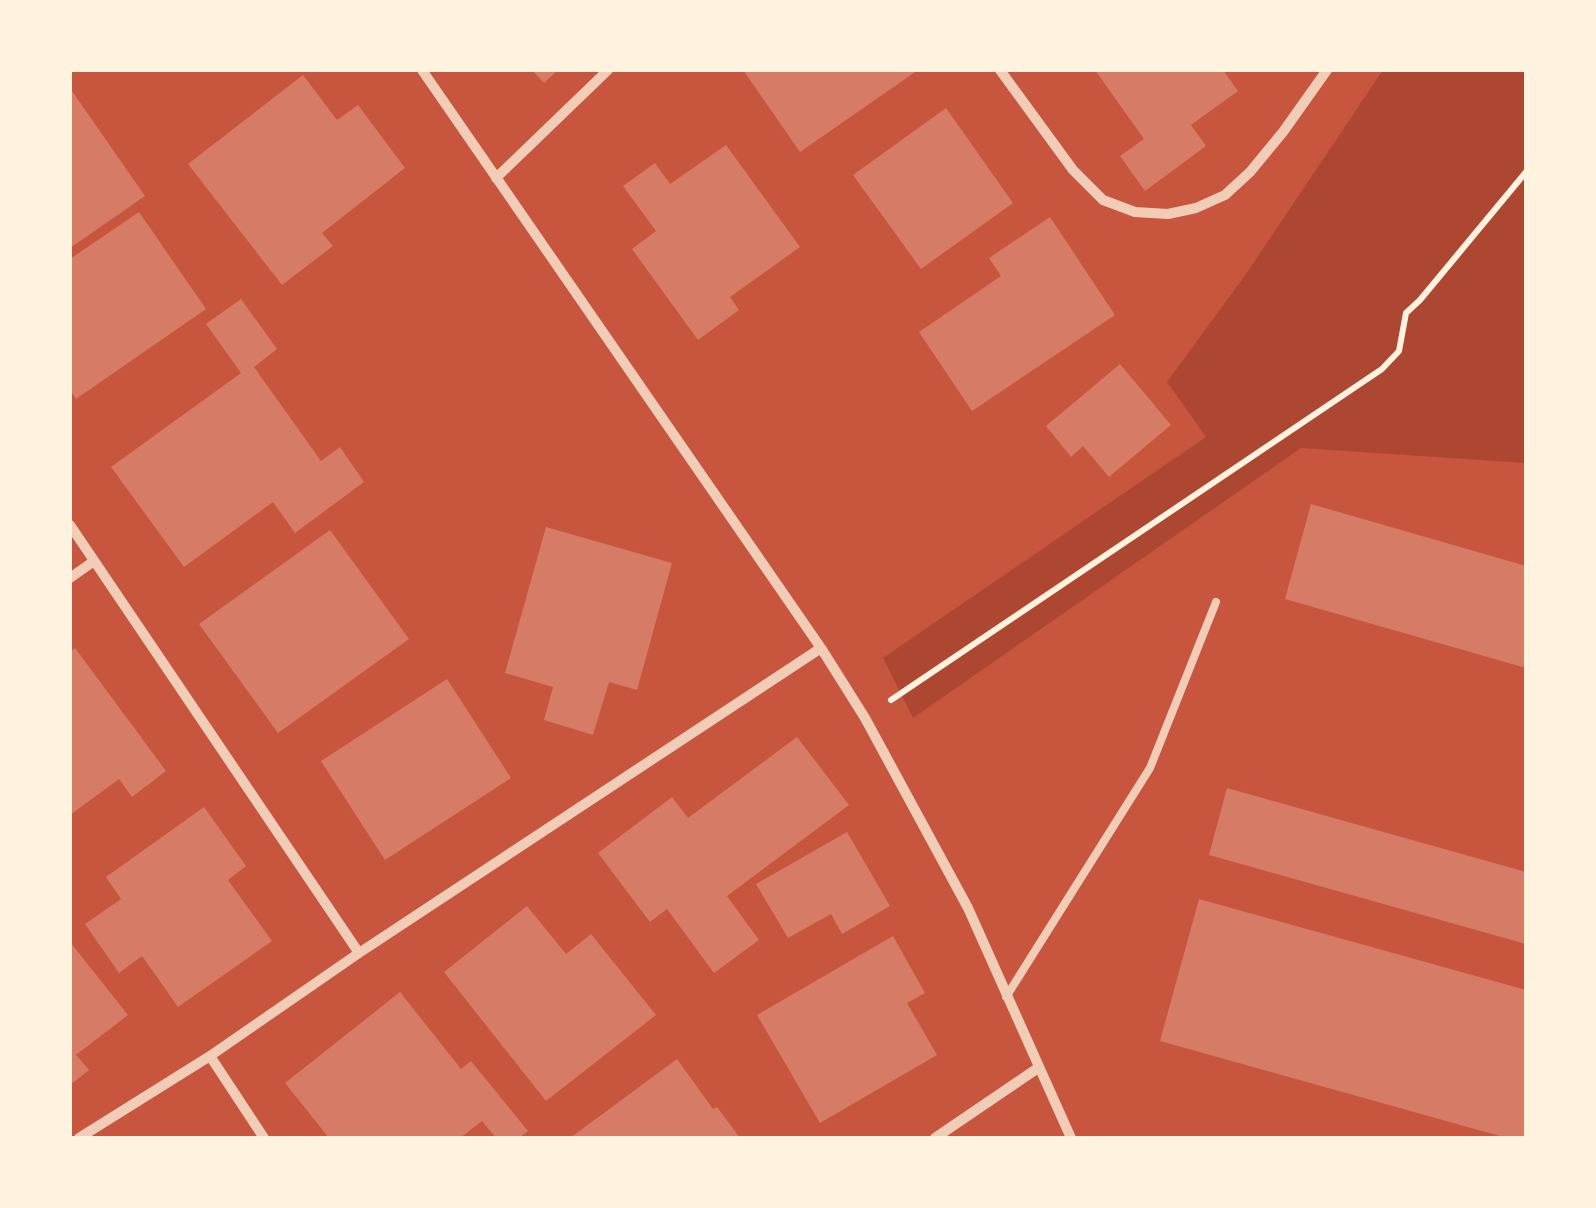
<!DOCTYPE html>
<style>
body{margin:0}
#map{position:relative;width:1596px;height:1208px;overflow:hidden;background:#c8553d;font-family:"Noto Sans",sans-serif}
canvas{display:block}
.frame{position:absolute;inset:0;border:72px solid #fff3e0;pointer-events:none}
</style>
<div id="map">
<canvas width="1596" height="1208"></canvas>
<div class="frame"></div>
</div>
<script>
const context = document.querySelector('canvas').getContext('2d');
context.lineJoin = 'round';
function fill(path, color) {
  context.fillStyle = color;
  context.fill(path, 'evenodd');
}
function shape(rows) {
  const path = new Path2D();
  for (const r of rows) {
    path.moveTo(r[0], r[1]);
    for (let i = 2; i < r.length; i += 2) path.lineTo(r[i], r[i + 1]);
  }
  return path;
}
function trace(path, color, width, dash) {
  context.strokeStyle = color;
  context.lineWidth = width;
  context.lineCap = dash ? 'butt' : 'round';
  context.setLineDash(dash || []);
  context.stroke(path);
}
fill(shape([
 [1383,70,1526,70,1526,463,1301,448,913,718,883,658,1206,437,1167,382,1246,274]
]), '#ae4732');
fill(shape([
 [532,70,558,70,544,83],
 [743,70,918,70,800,152],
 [1095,70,1223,70,1238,91,1191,125,1206,146,1145,191,1120,156,1144,139],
 [303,75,337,120,358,105,405,168,322,233,333,246,282,285,188,164],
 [72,91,145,196,70,248,70,92],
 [946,108,1013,203,921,269,853,175],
 [726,145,800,247,730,297,739,310,698,340,632,249,656,231,623,186,655,163,670,184],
 [139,212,206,309,76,399,70,390,70,259],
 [1050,217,1115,315,972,411,919,332,1001,276,989,258],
 [241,299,277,349,254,367,321,461,340,447,364,482,295,533,273,502,184,567,111,467,241,373,206,324],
 [1120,364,1171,425,1109,477,1083,446,1071,457,1046,426],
 [1311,504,1526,566,1526,668,1285,599],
 [546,527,672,563,637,690,609,682,593,735,544,720,553,687,505,673],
 [330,530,409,639,278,733,199,624],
 [75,648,166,771,132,797,119,779,70,815,70,652],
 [447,679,511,778,385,860,321,761],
 [797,737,849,805,727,896,759,940,714,973,667,909,650,922,598,853,672,797,688,818],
 [1227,788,1526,872,1526,944,1209,855],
 [204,807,246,866,228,880,272,941,178,1007,142,956,119,973,85,924,121,899,106,877],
 [847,832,890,906,842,934,831,914,788,938,756,884],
 [1199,899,1526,990,1526,1138,1507,1138,1160,1041],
 [527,906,566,954,591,934,656,1015,546,1101,444,972],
 [893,936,925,993,907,1003,937,1055,820,1123,757,1015],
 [70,942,128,1015,76,1055,89,1070,70,1085],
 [400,992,461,1069,471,1061,528,1131,519,1138,496,1138,482,1121,460,1138,329,1138,285,1083],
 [677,1059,713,1109,717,1107,740,1138,570,1138]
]), '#d67c66');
trace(shape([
 [891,700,1382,369,1399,351,1406,313,1420,300,1526,172]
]), '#fff3e0', 6);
trace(shape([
 [1006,997,1150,768,1216,602]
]), '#f1ccb7', 8);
trace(shape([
 [422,70,821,648,865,718,968,908,1071,1138],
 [1000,70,1073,170,1103,200,1135,212,1168,214,1196,208,1225,195,1250,172,1283,132,1327,70],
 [496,178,608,70],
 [70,525,359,953],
 [70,578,94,561],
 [210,1056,264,1138],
 [79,1138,210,1056,359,953,821,648],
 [935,1138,1038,1068]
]), '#f1ccb7', 10);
</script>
